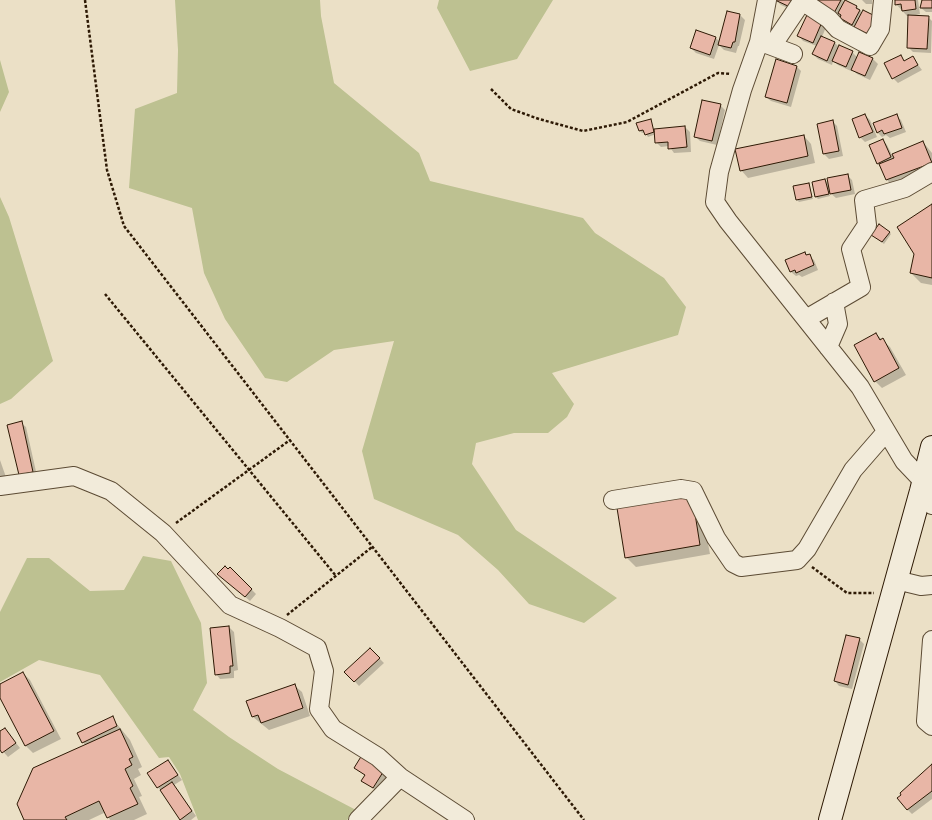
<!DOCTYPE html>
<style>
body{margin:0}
canvas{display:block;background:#ebe0c6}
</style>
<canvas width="932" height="820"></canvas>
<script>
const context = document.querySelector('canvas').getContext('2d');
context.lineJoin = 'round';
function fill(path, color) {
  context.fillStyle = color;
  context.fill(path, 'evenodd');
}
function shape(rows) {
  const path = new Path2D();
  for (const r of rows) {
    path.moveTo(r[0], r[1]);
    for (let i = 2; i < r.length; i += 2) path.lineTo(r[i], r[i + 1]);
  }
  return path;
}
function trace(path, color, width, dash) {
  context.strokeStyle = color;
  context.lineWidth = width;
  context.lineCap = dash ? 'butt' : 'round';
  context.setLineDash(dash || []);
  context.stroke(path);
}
fill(shape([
 [175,0,320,0,321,16,334,83,419,153,430,181,583,218,595,233,664,278,686,307,678,335,552,373,574,404,567,417,548,433,514,433,476,443,472,464,516,530,617,598,584,623,529,604,498,570,458,535,374,499,362,451,394,341,334,350,287,382,265,378,225,319,204,273,192,208,129,188,135,109,177,93,178,50],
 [439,0,553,0,517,59,470,71,437,8],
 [0,60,9,92,0,112],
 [0,197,9,217,53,361,11,399,0,404],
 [143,556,171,561,201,623,207,683,193,710,229,737,278,769,356,810,347,820,198,820,180,774,169,757,159,758,100,675,39,660,0,682,0,612,27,558,49,558,90,591,124,590]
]), '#bdc191');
fill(shape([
 [776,0,800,0,794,11,781,5],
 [820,0,842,0,856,6,861,11,875,39,846,22],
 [862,0,872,0,872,4,866,4],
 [896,0,918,0,920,14,912,16,928,17,932,21,931,53,913,52,908,47,909,16,907,16,896,4],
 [923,0,932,0,932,12,926,12,921,8],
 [740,15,745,20,739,46,738,46,736,53,724,50,719,45,714,59,696,53,691,48,716,38,720,42],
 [807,16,826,27,822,37,835,43,839,47,852,52,857,57,859,53,873,59,878,64,870,80,857,74,852,69,851,71,838,65,833,61,832,65,818,59,813,54,817,46,803,41,799,36],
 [901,56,905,61,913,58,922,70,898,83,893,78],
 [797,67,801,71,791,107,771,101,766,97],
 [720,105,725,110,717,145,700,141,695,136],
 [865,115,870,120,877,137,865,142,860,137],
 [896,116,901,120,906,132,890,138,886,135,882,137,877,132],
 [651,120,654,130,685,127,690,132,691,152,674,153,669,146,661,147,656,142,656,134,648,137,645,132,642,133,640,131],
 [833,122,837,126,843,156,829,159,824,154],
 [804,136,811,144,815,163,748,178,741,170],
 [883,140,887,145,892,155,923,142,932,153,932,172,894,187,887,180,878,163],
 [847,175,852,180,855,194,836,198,829,192,830,196,818,199,816,197,825,180,829,184],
 [808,184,813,199,799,202,797,200],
 [932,205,932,285,921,283,911,273],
 [889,232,891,234,884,244,875,237],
 [805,254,814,260,818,270,802,277,799,275,796,276,791,272],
 [876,334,890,347,906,375,882,388,875,381],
 [21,423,26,427,37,476,24,480],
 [0,460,7,480,0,482],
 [701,506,710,554,636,567,626,557],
 [230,568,256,594,250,601,224,579],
 [229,627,234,632,238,670,234,671,234,678,220,679,216,674],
 [847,636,859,639,864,644,852,689,839,686,835,681],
 [370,649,384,663,359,686,346,672],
 [23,673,30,680,61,739,33,753,26,746,0,696,0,685],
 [294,685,302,692,310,716,269,730,253,717,247,702],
 [112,718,130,740,142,767,138,769,141,775,134,779,142,796,139,797,147,814,134,820,110,820,106,812,89,820,25,820,85,745,79,734],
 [5,729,20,748,8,757,0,748,0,732],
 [168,761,182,780,174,785,196,816,191,820,182,820,158,787],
 [932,766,932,799,912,814,907,809],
 [355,768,384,770,389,775,378,792,363,781,366,776]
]), '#0003');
const building = shape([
 [775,0,793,0,790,7,775,0],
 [819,0,841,0,834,13,817,4,819,0],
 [845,0,857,6,856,8,860,10,852,25,840,18,841,15,838,13,845,0],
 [895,0,915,0,916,9,902,11,901,4,895,5,895,0],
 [922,0,932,0,932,8,920,8,922,0],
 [863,10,879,18,870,35,854,27,863,10],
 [727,11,740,14,735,42,733,42,731,48,718,45,727,11],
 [807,15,822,22,813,43,797,36,807,15],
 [908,15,929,16,927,49,907,48,908,15],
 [696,30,716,37,710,55,690,48,696,30],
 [821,36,835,42,827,61,812,54,821,36],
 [839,45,853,51,846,67,832,61,839,45],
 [859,52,873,58,865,76,851,70,859,52],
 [901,55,904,61,913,56,918,65,892,79,884,63,901,55],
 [776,59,797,66,787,103,765,97,776,59],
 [702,100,721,104,712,141,694,137,702,100],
 [865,114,873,132,859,138,852,119,865,114],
 [897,114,902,128,884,134,882,130,877,133,873,123,897,114],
 [651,119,654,132,645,135,643,130,639,131,636,123,651,119],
 [833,120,839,151,823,154,817,124,833,120],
 [685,126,687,147,668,149,668,142,655,143,654,129,685,126],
 [804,135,808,156,740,171,735,149,804,135],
 [883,139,891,157,877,164,869,145,883,139],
 [923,141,932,163,886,180,879,164,894,158,892,154,923,141],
 [848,174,851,190,830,194,827,178,848,174],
 [825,179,829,194,815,197,812,182,825,179],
 [809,183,812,197,796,200,793,186,809,183],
 [932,204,932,278,910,273,914,254,897,227,932,204],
 [879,224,890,232,882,242,871,235,879,224],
 [805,252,806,255,810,254,814,265,796,273,795,270,790,272,785,260,805,252],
 [876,333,880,340,883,338,899,368,874,382,854,345,876,333],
 [22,421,33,472,19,475,7,425,22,421],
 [692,495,700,545,625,558,617,508,692,495],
 [225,566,228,569,230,567,252,589,245,597,217,574,225,566],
 [229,626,233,666,230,666,230,673,215,675,210,628,229,626],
 [846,635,860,638,848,685,834,681,846,635],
 [370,648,380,658,354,682,344,672,370,648],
 [23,672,54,731,25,746,0,698,0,684,23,672],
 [295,684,303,708,261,723,258,715,252,717,246,701,295,684],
 [113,716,117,726,82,743,77,733,113,716],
 [5,728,16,743,2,753,0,750,0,731,5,728],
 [120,729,133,757,129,759,132,765,125,769,133,786,130,788,138,804,107,818,99,801,65,817,67,820,24,820,17,804,33,768,120,729],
 [362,755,385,769,373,788,361,781,365,775,354,768,362,755],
 [168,760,178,775,157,788,147,773,168,760],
 [932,764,932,791,907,810,897,798,901,795,900,793,932,764],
 [172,782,192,811,180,820,160,790,172,782]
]);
fill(building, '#e8b6a6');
trace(building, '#2d1904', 1);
const street = shape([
 [767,0,759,42,742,90,719,172,715,202,728,221,860,387,904,461,923,481],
 [802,1,829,19,838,29,870,46,880,29,883,0],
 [761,42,793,54],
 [772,46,803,0],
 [806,319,861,287,851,249,867,225,864,200,905,188,932,172],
 [828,347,838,324,834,302],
 [0,486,74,476,111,491,163,533,230,605,280,628,317,648,324,671,319,709,333,729,378,757,400,777,465,820],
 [921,491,932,505],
 [613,500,681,489,693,491,716,538,733,563,741,567,797,560,807,549,853,470,886,432],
 [896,580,921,586,932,585],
 [932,640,926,721,932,726],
 [358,820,400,777]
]);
const secondary = shape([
 [830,820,921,491,932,447]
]);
trace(street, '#5c4b34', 20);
trace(secondary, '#2d1904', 24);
trace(shape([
 [85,0,107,170,124,226,584,820],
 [491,89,511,109,539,119,583,131,627,122,718,73,731,74],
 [105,294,336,576],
 [176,523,290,440],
 [812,567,847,593,874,593],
 [287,615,372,547]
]), '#2d1904', 2.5, [3, 2]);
trace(street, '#f2ebda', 18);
trace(secondary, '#f2ebda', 22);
</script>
